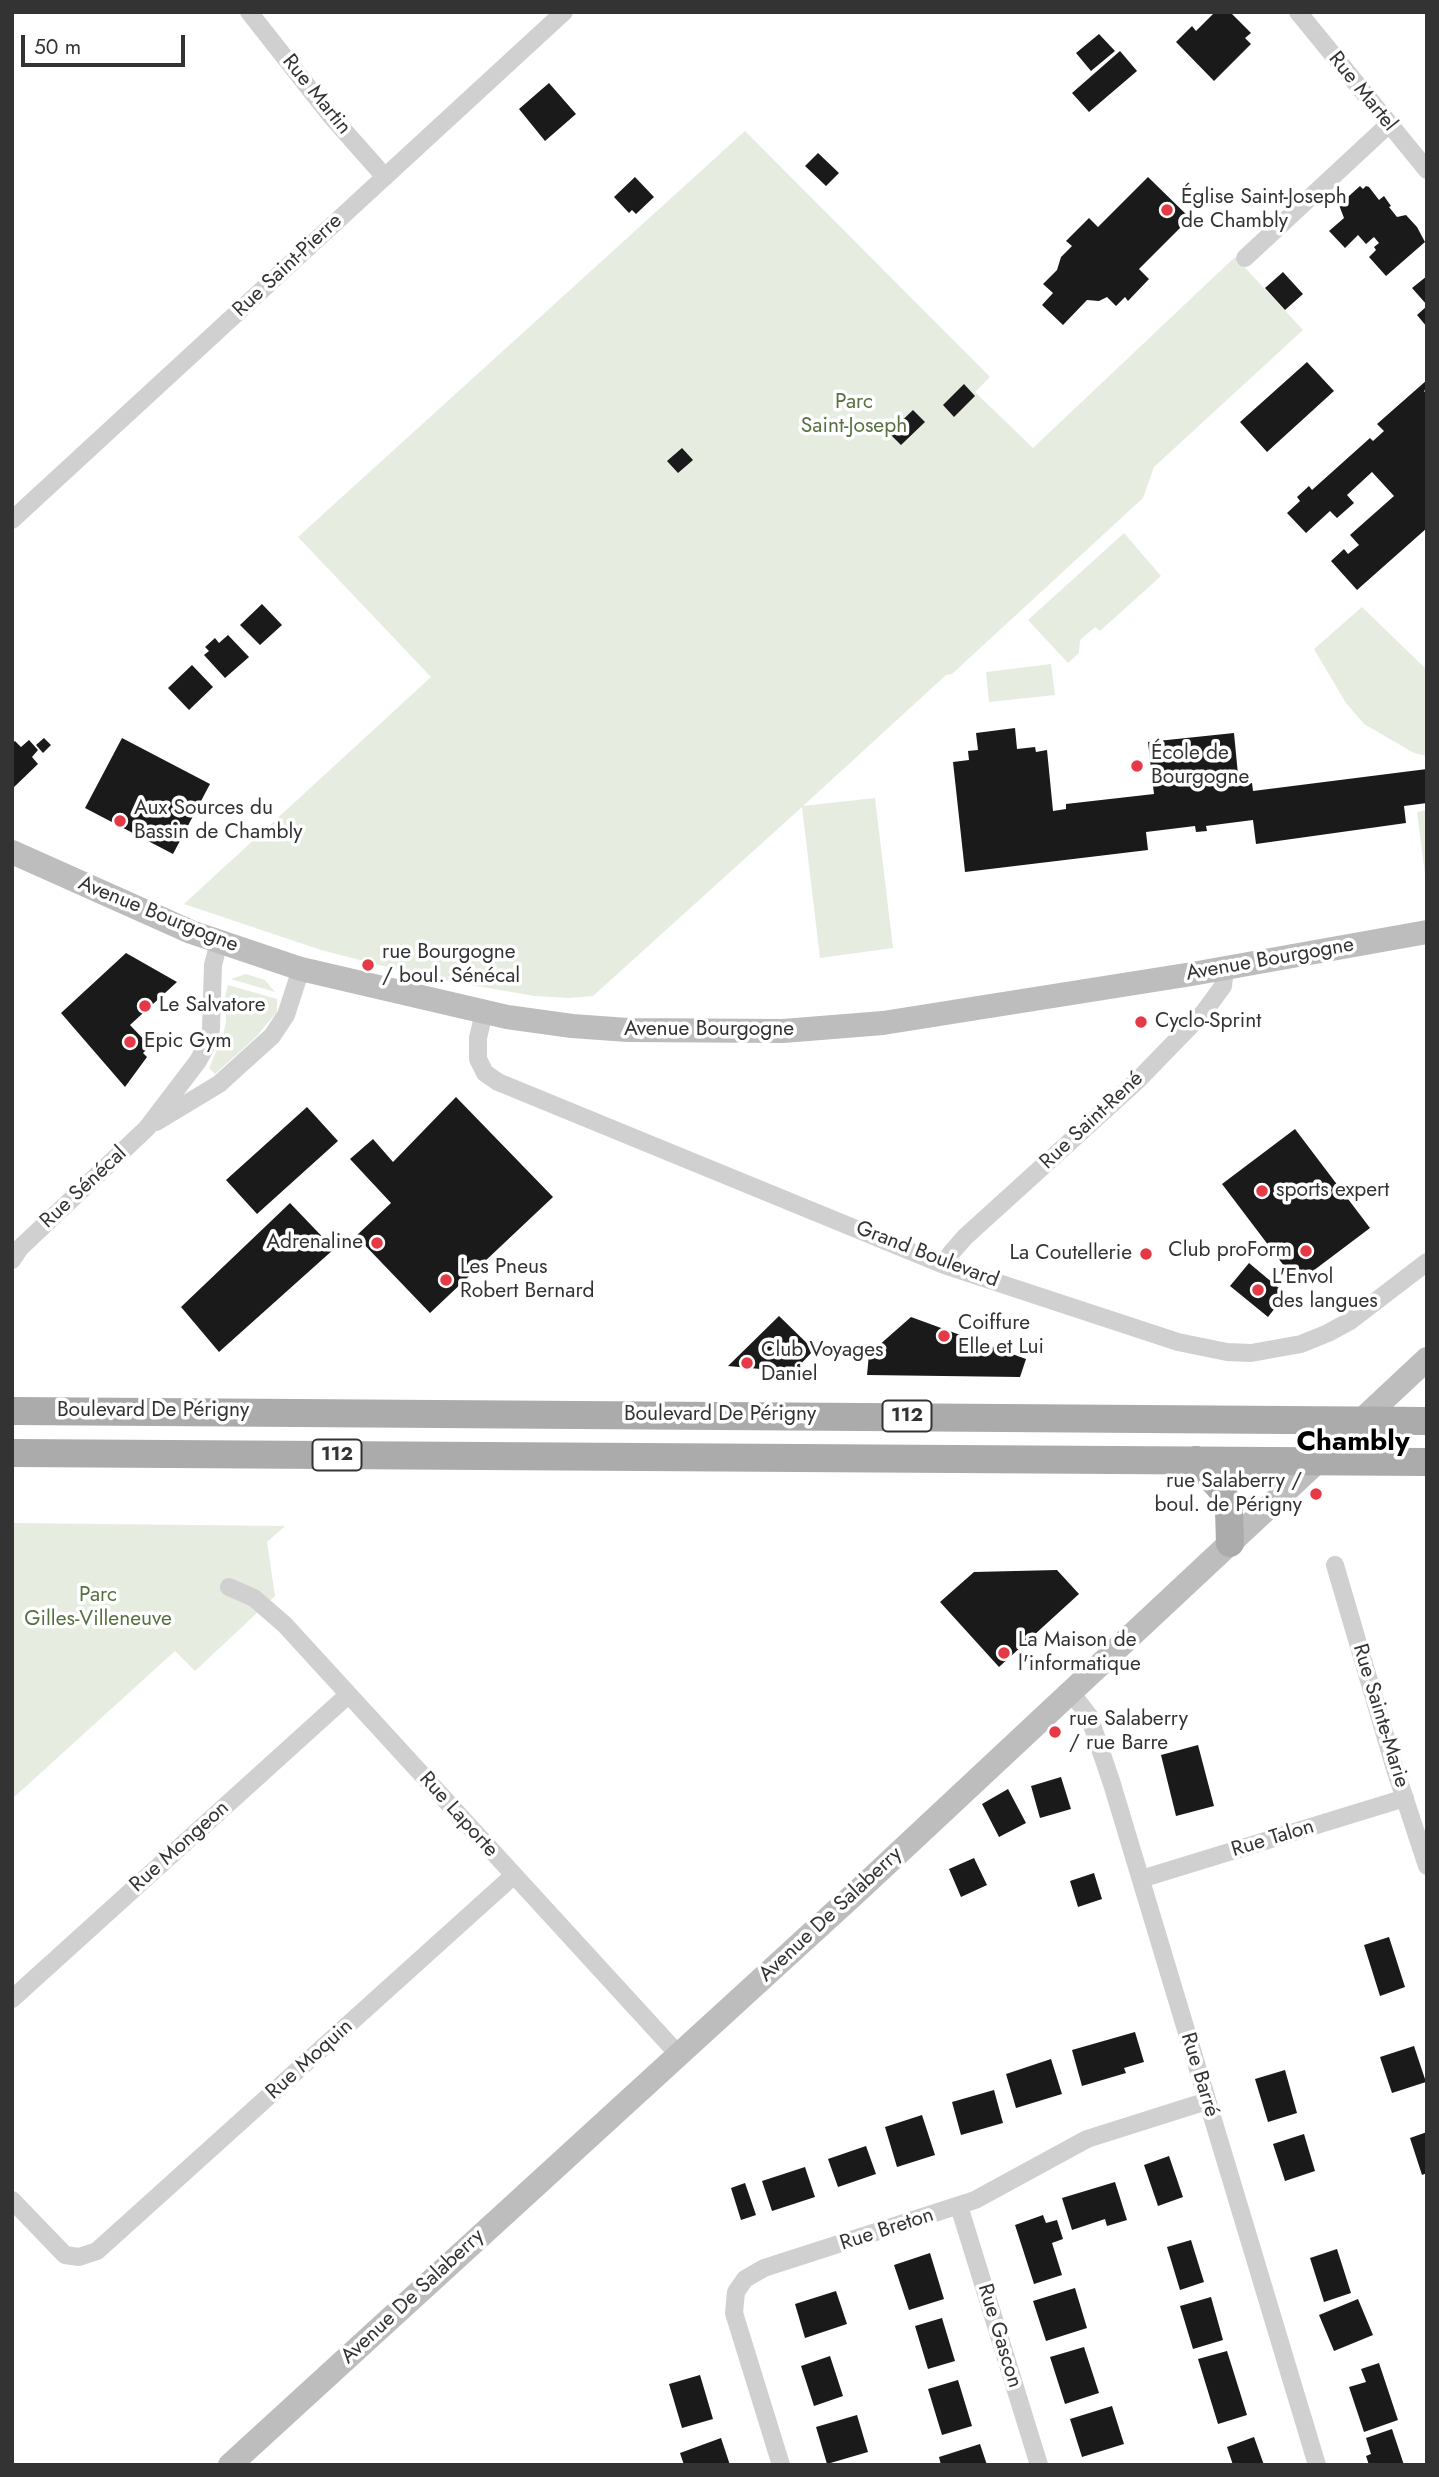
<!DOCTYPE html>
<meta charset="utf-8">
<style>
body{margin:0}
#map{position:relative;width:1439px;height:2477px;overflow:hidden;background:#fff;font-family:Jost,sans-serif}
canvas{display:block}
.frame{position:absolute;inset:0;border:14px solid #333;pointer-events:none}
.scale{position:absolute;left:21px;top:35px;width:164px;height:32px;box-sizing:border-box;border:4px solid #333;border-top:0;padding-left:9px;font-size:21px;line-height:24px;white-space:nowrap;color:#333;-webkit-text-stroke:5px #fff;paint-order:stroke}
</style>
<div id="map">
<canvas width="1439" height="2477"></canvas>
<div class="frame"></div>
<div class="scale">50 m</div>
</div>
<script>
const context = document.querySelector('canvas').getContext('2d');
context.lineJoin = 'round';
function fill(path, color) {
  context.fillStyle = color;
  context.fill(path, 'evenodd');
}
function shape(rows) {
  const path = new Path2D();
  for (const r of rows) {
    path.moveTo(r[0], r[1]);
    for (let i = 2; i < r.length; i += 2) path.lineTo(r[i], r[i + 1]);
  }
  return path;
}
function trace(path, color, width, dash) {
  context.strokeStyle = color;
  context.lineWidth = width;
  context.lineCap = dash ? 'butt' : 'round';
  context.setLineDash(dash || []);
  context.stroke(path);
}
function drawText(font, color, halo, rows, align = 'center') {
  context.font = font + ' Jost,sans-serif';
  context.lineWidth = 7;
  context.setLineDash([]);
  context.textBaseline = 'middle';
  context.strokeStyle = halo;
  context.fillStyle = color;
  for (const [text, x, y, turn = 0] of rows) {
    context.save();
    context.translate(x, y);
    context.rotate((+turn || 0) * Math.PI / 180);
    context.textAlign = isNaN(turn) ? turn : align;
    if (halo) context.strokeText(text, 0, 0);
    context.fillText(text, 0, 0);
    context.restore();
  }
}
fill(shape([
 [745,131,990,377,975,392,1033,448,1235,257,1303,330,1154,467,1143,498,965,662,952,674,946,675,803,806,875,798,893,948,820,958,802,807,593,996,569,998,535,996,430,978,321,950,184,904,431,677,298,537],
 [1124,533,1161,576,1100,631,1095,627,1080,640,1079,653,1068,663,1028,620],
 [1362,607,1427,670,1427,756,1414,753,1364,724,1346,703,1314,649],
 [1051,664,1055,695,989,702,986,672],
 [1427,810,1427,874,1425,874,1417,812],
 [246,974,265,980,275,992,231,979],
 [228,985,277,999,277,1012,256,1037,215,1074,209,1068,223,1036,226,1021,225,997],
 [12,1523,285,1526,267,1542,275,1596,195,1671,175,1651,12,1799]
]), '#e6ecdf');
fill(shape([
 [1215,12,1230,12,1251,33,1245,38,1251,44,1214,81,1176,42,1192,26,1196,31],
 [1099,34,1115,51,1091,71,1076,53],
 [1120,51,1137,71,1089,112,1072,93],
 [549,83,576,114,545,141,519,109],
 [818,153,839,173,826,186,805,166],
 [635,177,654,197,636,214,632,210,629,213,614,197],
 [1148,177,1190,218,1139,269,1149,279,1128,301,1125,297,1116,306,1107,297,1099,301,1087,300,1063,325,1042,305,1053,293,1043,284,1057,270,1061,257,1072,246,1066,241,1089,218,1098,227],
 [1360,186,1363,189,1366,186,1369,187,1379,200,1384,196,1391,206,1389,207,1397,217,1406,215,1417,227,1425,242,1386,276,1369,257,1376,250,1374,247,1379,243,1374,237,1366,244,1358,235,1345,248,1329,231,1344,218,1339,205],
 [1283,272,1303,294,1285,310,1265,288],
 [1427,276,1427,305,1412,288],
 [1427,306,1427,327,1417,315],
 [1307,362,1334,391,1267,452,1240,422],
 [1427,380,1427,388,1424,391,1427,394,1427,528,1357,590,1331,561,1344,549,1348,554,1359,545,1350,535,1394,496,1372,472,1347,495,1354,503,1337,518,1330,511,1306,533,1287,513,1300,501,1297,497,1309,486,1312,490,1370,438,1373,441,1384,431,1377,424],
 [964,384,975,396,954,417,943,405],
 [913,410,925,422,901,445,889,433],
 [682,448,693,460,678,473,667,461],
 [262,604,282,625,260,645,240,625],
 [228,635,249,657,225,678,204,655,209,651,205,647,215,638,219,643],
 [192,665,213,687,189,710,168,688],
 [1015,728,1017,749,1035,747,1036,752,1047,750,1053,811,1066,809,1066,804,1154,794,1148,742,1234,733,1239,785,1252,783,1253,791,1427,769,1427,803,1404,806,1406,823,1256,844,1253,820,1206,826,1207,831,1196,832,1195,826,1146,832,1148,850,965,872,953,762,969,760,968,751,978,750,976,733],
 [44,738,51,745,43,753,36,745],
 [122,738,210,784,173,854,85,808],
 [29,740,38,750,32,757,38,764,12,789,12,743,15,741,21,747],
 [126,953,177,982,130,1025,150,1046,143,1053,147,1057,125,1087,61,1013],
 [456,1097,553,1197,430,1313,356,1236,391,1203,350,1159,373,1139,393,1162],
 [307,1107,338,1141,257,1214,226,1180],
 [1295,1129,1370,1228,1297,1283,1222,1184],
 [290,1203,334,1249,219,1352,181,1307],
 [1249,1263,1286,1294,1268,1317,1230,1286],
 [779,1316,814,1350,793,1372,728,1366],
 [911,1317,1026,1359,1020,1377,867,1375,869,1354],
 [1057,1570,1079,1594,999,1667,940,1602,974,1572],
 [1198,1745,1214,1806,1176,1816,1161,1755],
 [1061,1777,1071,1809,1040,1818,1031,1786],
 [1008,1789,1026,1823,999,1837,982,1804],
 [974,1858,987,1885,961,1897,949,1869],
 [1094,1873,1102,1899,1078,1907,1070,1881],
 [1389,1937,1405,1987,1380,1996,1364,1945],
 [1135,2032,1144,2062,1124,2068,1126,2073,1082,2086,1072,2050],
 [1414,2046,1426,2082,1392,2093,1380,2057],
 [1051,2059,1062,2094,1016,2108,1006,2074],
 [1285,2070,1297,2113,1268,2122,1255,2079],
 [994,2090,1003,2123,961,2135,952,2102],
 [922,2115,935,2155,897,2167,885,2127],
 [1427,2132,1427,2173,1422,2175,1410,2138],
 [1304,2134,1315,2171,1285,2181,1273,2144],
 [866,2146,876,2174,838,2187,828,2159],
 [1169,2156,1183,2197,1158,2206,1144,2165],
 [805,2167,815,2197,772,2211,762,2181],
 [1115,2182,1127,2220,1107,2226,1105,2219,1072,2230,1062,2198],
 [745,2183,756,2215,741,2220,731,2188],
 [1043,2215,1046,2223,1057,2220,1063,2239,1052,2243,1062,2275,1034,2284,1015,2225],
 [1191,2240,1204,2282,1180,2290,1167,2247],
 [1337,2249,1351,2293,1324,2302,1310,2258],
 [930,2253,944,2299,909,2310,894,2265],
 [1075,2288,1087,2328,1046,2341,1033,2301],
 [836,2291,847,2324,805,2338,795,2304],
 [1211,2297,1223,2340,1193,2349,1180,2306],
 [1358,2299,1373,2335,1334,2351,1319,2315],
 [942,2318,955,2361,928,2369,915,2326],
 [1084,2347,1099,2393,1065,2404,1050,2357],
 [1227,2351,1247,2415,1218,2424,1198,2359],
 [830,2356,843,2396,814,2406,801,2366],
 [1379,2363,1398,2420,1364,2432,1349,2387,1366,2382,1361,2369],
 [700,2375,713,2419,682,2428,669,2384],
 [958,2380,972,2426,942,2435,928,2389],
 [1112,2406,1124,2444,1082,2457,1070,2419],
 [857,2415,868,2452,827,2464,816,2427],
 [1392,2429,1404,2465,1369,2465,1366,2456,1371,2454,1366,2438],
 [1254,2437,1264,2465,1233,2465,1227,2447],
 [721,2438,730,2465,684,2465,680,2453],
 [980,2444,987,2465,941,2465,939,2457]
]), '#1a1a1a');
trace(shape([
 [249,12,331,116,385,177],
 [1298,12,1427,170],
 [1245,258,1388,125],
 [12,520,564,12],
 [484,1012,478,1038,478,1059,485,1073,498,1082,944,1265,1178,1342,1227,1352,1251,1353,1301,1344,1328,1333,1350,1321,1427,1262],
 [156,1122,219,1084,272,1036,286,1015,301,969],
 [12,1260,20,1248,147,1128,198,1061,209,1041,211,1028,213,965,219,942],
 [944,1265,951,1253,965,1237,1138,1080,1204,1012,1223,986,1225,969],
 [1335,1565,1395,1769,1427,1866],
 [229,1587,254,1598,285,1625,678,2054],
 [1070,1691,1089,1716,1112,1784,1317,2465],
 [1141,1879,1405,1798],
 [12,1999,348,1695],
 [12,2200,65,2255,79,2257,97,2251,513,1876],
 [959,2206,1039,2465],
 [781,2465,734,2313,736,2292,745,2279,764,2268,975,2200,1087,2139,1207,2101]
]), '#d0d0d0', 18);
trace(shape([
 [12,852,191,932,301,969,507,1017,572,1026,628,1030,783,1031,883,1023,1192,974,1427,932],
 [230,2465,860,1889,1427,1359]
]), '#bdbdbd', 24);
trace(shape([
 [12,1411,1427,1421],
 [12,1453,1427,1462],
 [1196,1460,1222,1490,1229,1511,1230,1543]
]), '#ababab', 28);
for (const [x, y, r, color] of [
 [1167,210,7,"#e63946"],
 [1137,766,7,"#e63946"],
 [120,821,7,"#e63946"],
 [368,965,7,"#e63946"],
 [145,1006,7,"#e63946"],
 [1141,1022,7,"#e63946"],
 [130,1042,7,"#e63946"],
 [1262,1191,7,"#e63946"],
 [377,1243,7,"#e63946"],
 [1306,1251,7,"#e63946"],
 [1146,1254,7,"#e63946"],
 [446,1280,7,"#e63946"],
 [1258,1290,7,"#e63946"],
 [944,1336,7,"#e63946"],
 [747,1363,7,"#e63946"],
 [1316,1494,7,"#e63946"],
 [1004,1653,7,"#e63946"],
 [1055,1732,7,"#e63946"]
]) {
  const dot = new Path2D();
  dot.arc(x, y, r, 0, 2 * Math.PI);
  context.fillStyle = color;
  context.fill(dot);
  trace(dot, '#fff', 2.5);
}
for (const [x, y, w] of [
 [907,1416,49],
 [337,1455,49]
]) {
  const box = new Path2D();
  box.roundRect(x - w / 2, y - 15.5, w, 31, 5);
  context.fillStyle = '#fff';
  context.fill(box);
  trace(box, '#333', 2);
}
drawText('bold 19px', '#333', null, [
 ["112",907,1416],
 ["112",337,1455]
]);
drawText('21px', '#333', '#fff', [
 ["Rue Martel",1362,92,51],
 ["Rue Martin",316,95,51],
 ["Rue Saint-Pierre",288,266,-43],
 ["Avenue Bourgogne",158,915,22],
 ["Avenue Bourgogne",1270,960,-10],
 ["Avenue Bourgogne",709,1030],
 ["Rue Saint-René",1092,1121,-43],
 ["Rue Sénécal",84,1188,-43],
 ["Grand Boulevard",927,1255,21],
 ["Boulevard De Périgny",153,1411],
 ["Boulevard De Périgny",720,1415],
 ["Rue Sainte-Marie",1380,1716,73],
 ["Rue Laporte",458,1815,48],
 ["Rue Talon",1273,1839,-17],
 ["Rue Mongeon",180,1847,-42],
 ["Avenue De Salaberry",831,1915,-43],
 ["Rue Moquin",310,2060,-42],
 ["Rue Barré",1199,2075,73],
 ["Rue Breton",887,2230,-18],
 ["Avenue De Salaberry",413,2297,-43],
 ["Rue Gascon",999,2336,73]
]);
drawText('21px', '#333', '#fff', [
 ["Église Saint-Joseph",1181,198],
 ["de Chambly",1181,222],
 ["École de",1151,754],
 ["Bourgogne",1151,778],
 ["Aux Sources du",134,809],
 ["Bassin de Chambly",134,833],
 ["rue Bourgogne",382,953],
 ["/ boul. Sénécal",382,977],
 ["Le Salvatore",159,1006],
 ["Cyclo-Sprint",1155,1022],
 ["Epic Gym",144,1042],
 ["sports expert",1276,1191],
 ["Adrenaline",363,1243,"right"],
 ["Club proForm",1292,1251,"right"],
 ["La Coutellerie",1132,1254,"right"],
 ["Les Pneus",460,1268],
 ["Robert Bernard",460,1292],
 ["L'Envol",1272,1278],
 ["des langues",1272,1302],
 ["Coiffure",958,1324],
 ["Elle et Lui",958,1348],
 ["Club Voyages",761,1351],
 ["Daniel",761,1375],
 ["rue Salaberry /",1302,1482,"right"],
 ["boul. de Périgny",1302,1506,"right"],
 ["La Maison de",1018,1641],
 ["l'informatique",1018,1665],
 ["rue Salaberry",1069,1720],
 ["/ rue Barre",1069,1744]
], 'left');
drawText('21px', '#56703f', '#fff', [
 ["Parc",854,403],
 ["Saint-Joseph",854,427],
 ["Parc",98,1596],
 ["Gilles-Villeneuve",98,1620]
]);
drawText('bold 28px', '#000', '#fff', [
 ["Chambly",1353,1443]
]);
</script>
